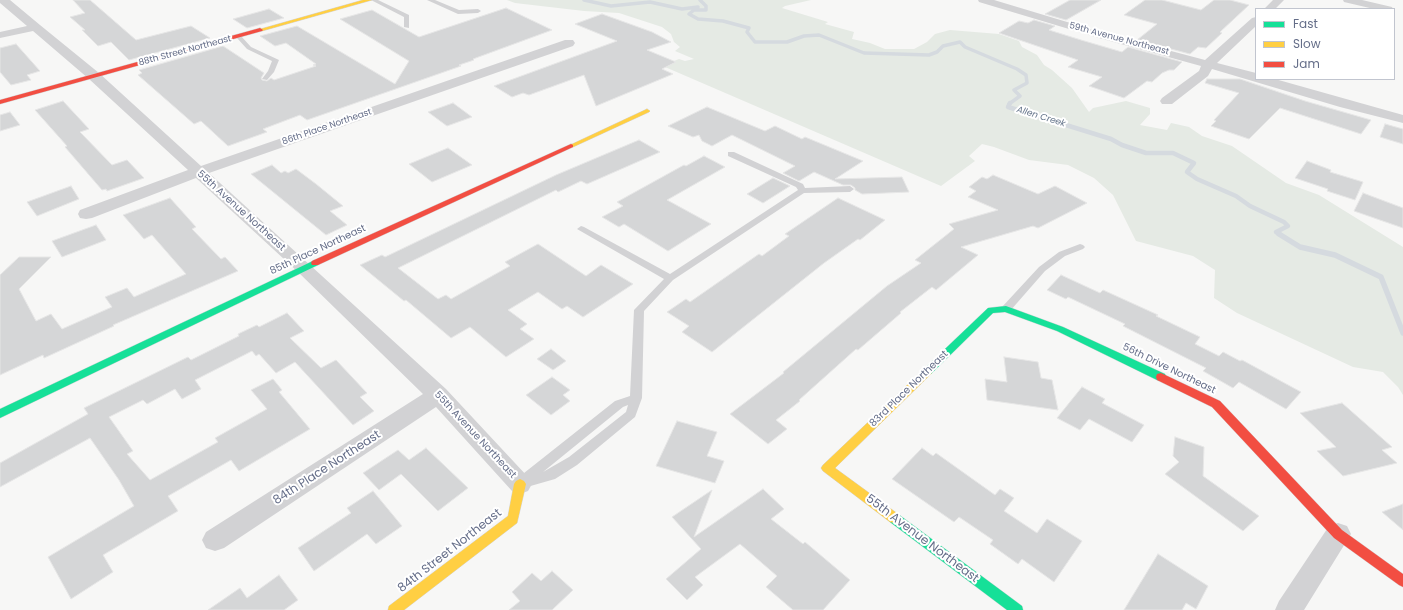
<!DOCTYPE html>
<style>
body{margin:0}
#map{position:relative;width:1403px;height:610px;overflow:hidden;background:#f7f7f6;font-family:Poppins,sans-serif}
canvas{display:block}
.legend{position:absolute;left:1255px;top:8px;width:140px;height:72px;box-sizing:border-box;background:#fff;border:1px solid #c1c5cf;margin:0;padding:5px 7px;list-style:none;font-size:12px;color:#646d88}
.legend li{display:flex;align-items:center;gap:8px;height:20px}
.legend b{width:20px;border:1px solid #c1c5cf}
</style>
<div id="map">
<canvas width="1403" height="610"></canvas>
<ul class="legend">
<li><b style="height:5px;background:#16e098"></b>Fast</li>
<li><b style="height:5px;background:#ffcf43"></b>Slow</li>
<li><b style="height:5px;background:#f24e42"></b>Jam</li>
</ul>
</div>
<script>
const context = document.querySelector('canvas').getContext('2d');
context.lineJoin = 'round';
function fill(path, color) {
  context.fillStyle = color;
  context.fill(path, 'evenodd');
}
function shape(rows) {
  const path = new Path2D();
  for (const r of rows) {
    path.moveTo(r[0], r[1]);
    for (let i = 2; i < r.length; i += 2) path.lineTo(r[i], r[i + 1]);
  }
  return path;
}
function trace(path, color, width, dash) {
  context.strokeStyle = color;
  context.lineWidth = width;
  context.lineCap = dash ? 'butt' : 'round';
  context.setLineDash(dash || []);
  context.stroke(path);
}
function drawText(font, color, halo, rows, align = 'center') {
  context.font = font + ' Poppins,sans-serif';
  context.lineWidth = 4;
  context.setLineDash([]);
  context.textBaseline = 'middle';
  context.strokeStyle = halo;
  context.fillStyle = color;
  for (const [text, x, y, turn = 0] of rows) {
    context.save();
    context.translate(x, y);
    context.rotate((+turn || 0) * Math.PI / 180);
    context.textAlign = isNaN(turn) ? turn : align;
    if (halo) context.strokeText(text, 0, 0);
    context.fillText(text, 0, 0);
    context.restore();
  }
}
fill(shape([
 [507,0,811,0,785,6,782,8,828,22,825,24,854,32,852,39,870,43,885,49,914,49,927,42,935,34,950,30,999,34,1019,41,1022,47,1037,55,1044,65,1052,70,1072,88,1089,112,1093,108,1126,101,1150,108,1150,114,1140,125,1167,130,1171,123,1189,127,1202,136,1232,146,1286,183,1319,195,1403,247,1403,395,1398,387,1383,372,1353,367,1237,313,1214,298,1215,270,1193,256,1136,241,1113,195,1094,178,1068,165,1029,160,994,147,982,144,969,156,975,161,941,186,665,67,676,62,674,61,679,59,685,61,694,59,675,51,680,47,674,42,671,34,662,27,619,13,584,11,515,3]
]), '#e5eae4');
trace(shape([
 [584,0,611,6,650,2,682,9,698,7],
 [700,0,706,6,706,10,694,10,689,14,698,19,723,21,749,28,747,32,755,42,787,42,804,36,819,35,864,53,929,55,937,52,943,46,960,42,965,47,1017,69,1026,75,1027,83,1014,90,1020,96,1009,104]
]), '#d5dadf', 3.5);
trace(shape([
 [1010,103,1008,107,1111,139,1122,145,1146,153,1173,153,1194,163,1187,172,1197,179,1236,196,1250,206,1284,222,1288,226,1276,232,1281,235]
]), '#d5dadf', 4.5);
trace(shape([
 [1279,234,1300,247,1335,255,1381,277,1403,333]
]), '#d5dadf', 5.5);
const building = shape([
 [73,0,90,0,136,40,191,26,210,38,129,60,111,42,98,46,82,30,85,30,70,17,85,13,73,0],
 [1070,0,1101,0,1066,20,1045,14,1070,0],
 [1145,0,1162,0,1201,10,1214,0,1230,0,1249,5,1220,32,1222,33,1206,48,1198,47,1190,54,1137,40,1157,24,1124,15,1145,0],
 [506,8,552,30,473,59,474,60,459,65,461,66,307,120,300,115,263,129,267,132,228,146,201,121,194,124,138,75,142,73,139,70,223,46,264,73,261,78,262,80,267,81,271,78,274,80,316,66,313,65,316,64,286,43,275,46,260,36,297,26,395,84,409,61,340,19,372,10,419,37,506,8],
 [269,9,284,18,247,28,233,19,269,9],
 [602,14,652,32,671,42,647,50,676,62,662,69,673,74,596,106,584,75,529,95,523,93,512,97,494,86,617,41,575,24,602,14],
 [1034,20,1055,26,1049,30,1081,40,1122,52,1128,47,1182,62,1174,70,1169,70,1162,73,1152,82,1147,81,1124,98,1089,86,1102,77,1068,67,1078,60,999,33,1019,21,1028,23,1034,20],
 [16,44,40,71,27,75,31,80,11,85,0,72,0,48,16,44],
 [1207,79,1240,79,1305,101,1371,120,1361,134,1280,108,1249,139,1211,126,1216,121,1214,120,1239,93,1205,83,1207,79],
 [63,101,89,129,80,132,112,165,127,160,144,178,107,191,106,189,102,190,65,147,67,146,35,110,63,101],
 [453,103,472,117,447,126,428,112,453,103],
 [707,107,765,131,775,126,802,139,805,137,863,161,835,179,902,177,909,192,862,194,855,190,855,188,851,185,843,185,814,172,799,181,783,173,795,166,732,135,712,146,702,141,699,135,693,137,668,126,707,107],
 [10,112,20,125,0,131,0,115,10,112],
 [1385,124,1403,129,1403,144,1380,137,1385,124],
 [639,140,660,152,587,184,581,181,558,192,556,190,398,268,438,299,446,295,451,299,510,266,505,262,538,244,586,276,601,265,633,284,583,317,567,306,562,309,538,292,508,310,527,324,520,329,534,339,506,357,470,327,451,338,406,300,404,301,360,265,382,255,385,257,556,175,639,140],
 [448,148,472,165,432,182,409,164,448,148],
 [704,156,725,167,667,200,711,224,668,251,624,224,619,227,602,217,623,206,617,202,684,165,686,166,704,156],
 [1307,161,1331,170,1330,172,1363,182,1355,200,1327,191,1328,189,1295,178,1307,161],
 [272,165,281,173,285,171,288,173,296,169,316,184,343,206,330,211,347,225,326,235,251,174,272,165],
 [993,175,1038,194,1055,186,1087,203,1038,228,1033,226,961,247,978,255,936,290,932,287,900,312,901,313,858,350,856,349,799,400,800,401,776,420,787,429,768,444,730,414,784,373,783,372,887,286,921,263,915,260,954,229,949,224,998,210,968,197,976,191,969,187,982,177,987,179,993,175],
 [773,178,790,186,763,203,747,194,773,178],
 [71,186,79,199,37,216,27,202,71,186],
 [1363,193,1403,208,1403,228,1354,211,1363,193],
 [170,198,196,227,192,229,221,259,225,257,238,271,113,325,114,326,44,358,43,355,0,375,0,275,19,257,51,257,19,289,36,321,51,314,62,329,112,307,105,297,127,288,134,297,186,274,152,235,144,239,123,215,170,198],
 [838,198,885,220,860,240,858,239,824,263,712,352,682,332,689,326,667,312,686,299,690,302,759,254,762,256,789,236,785,234,838,198],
 [96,225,106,240,62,257,52,241,96,225],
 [1061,275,1100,293,1103,290,1158,315,1156,316,1200,337,1195,344,1219,356,1223,352,1240,361,1242,360,1301,392,1286,409,1239,382,1233,388,1203,371,1206,368,1123,326,1125,324,1068,297,1066,299,1047,290,1061,275],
 [287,313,304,331,290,338,321,368,336,360,367,393,360,397,374,411,353,425,295,362,276,373,259,354,256,356,252,351,195,380,201,389,182,399,175,389,147,404,143,400,109,417,133,451,127,454,150,480,218,442,215,438,267,409,251,390,273,379,282,390,279,392,310,429,239,471,231,460,168,496,178,511,103,555,113,572,71,599,48,557,134,506,119,480,90,438,0,487,0,463,88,414,84,408,188,357,191,360,239,336,238,334,257,325,259,327,287,313],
 [551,349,566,361,553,370,537,359,551,349],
 [1004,357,1038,362,1041,378,1052,380,1058,410,987,400,985,379,1007,382,1004,357],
 [552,377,570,390,563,395,570,401,551,415,526,395,552,377],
 [1082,387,1105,399,1102,403,1144,425,1132,442,1089,419,1080,430,1057,418,1082,387],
 [1342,403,1392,447,1382,450,1397,463,1343,476,1317,451,1336,447,1300,413,1342,403],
 [677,421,717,432,707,456,724,461,715,483,656,466,677,421],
 [1175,437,1204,447,1203,476,1259,516,1243,531,1165,474,1179,462,1173,456,1175,437],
 [426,448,468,488,438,511,401,474,379,490,363,473,398,450,409,460,426,448],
 [922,448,933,456,936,453,995,495,1000,489,1014,498,1004,511,1037,533,1047,519,1082,541,1054,582,1022,559,1018,564,990,544,993,540,959,517,954,522,892,479,922,448],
 [763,489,784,509,771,519,803,544,805,542,850,580,823,610,793,610,766,587,777,576,740,544,695,577,703,585,687,600,666,579,701,549,672,517,712,490,694,537,763,489],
 [373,491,402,526,376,544,367,534,314,571,298,548,351,513,347,508,373,491],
 [1403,504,1403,530,1382,512,1403,504],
 [1158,554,1208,586,1196,609,1186,603,1182,610,1124,610,1158,554],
 [552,571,573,590,552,610,509,610,520,601,512,592,532,573,541,581,552,571],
 [279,575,298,600,284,610,208,610,240,588,247,598,279,575]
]);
fill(building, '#d5d6d7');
trace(building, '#e6e6e6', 1);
const fast = shape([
 [315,260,318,261,319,263,318,265,0,418,0,409,315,260],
 [1006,306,1063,327,1165,374,1166,377,1165,380,1161,381,1157,380,1057,331,1005,312,993,313,931,374,925,374,923,371,925,368,988,308,1006,306],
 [894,513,898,514,1022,606,1023,610,1007,610,890,522,888,518,890,514,894,513]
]);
const slow = shape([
 [363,0,372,0,262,31,257,30,363,0],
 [647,109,650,111,649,112,573,147,569,147,568,146,647,109],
 [928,367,931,368,933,371,931,374,835,468,898,514,900,518,898,522,894,523,890,522,823,471,821,468,823,465,925,368,928,367],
 [520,479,524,481,526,484,517,523,404,610,388,610,389,606,508,516,514,484,516,481,520,479]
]);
const jam = shape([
 [260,28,263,30,262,31,0,104,0,100,260,28],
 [571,144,573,145,573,147,318,265,312,265,311,263,312,261,571,144],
 [1161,373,1220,401,1342,530,1403,574,1403,587,1399,585,1334,538,1212,407,1157,380,1156,377,1157,374,1161,373]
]);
trace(fast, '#d4d5d7', 1);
trace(slow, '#d4d5d7', 1);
trace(jam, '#d4d5d7', 1);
fill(shape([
 [371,0,378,0,409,15,409,28,404,27,404,17,371,0],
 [427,0,435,0,459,10,478,9,481,11,478,13,458,14,427,0],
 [237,36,241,36,251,47,279,60,274,72,267,80,262,79,268,71,272,61,247,49,237,38,237,36],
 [728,152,734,152,803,184,805,188,850,186,854,189,850,192,804,193,673,280,644,311,642,398,635,417,577,465,555,479,520,489,516,488,514,484,519,477,615,401,630,396,634,310,664,279,577,229,581,226,584,227,670,274,798,190,796,187,728,156,728,152],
 [628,405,626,412,569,457,543,472,623,407,628,405],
 [1080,244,1083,245,1085,247,1083,249,1065,256,1045,271,1010,311,1002,311,1001,309,1002,307,1039,267,1059,252,1080,244]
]), '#d2d2d4');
fill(shape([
 [0,0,10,0,40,25,99,73,201,166,565,40,573,40,575,43,573,46,209,173,446,389,528,477,532,484,528,491,520,494,512,491,436,407,224,548,215,551,206,548,202,540,206,532,423,394,298,272,196,178,92,218,86,219,80,218,78,214,80,210,188,170,89,79,33,31,0,38,0,32,27,26,0,3,0,0],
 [978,0,994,0,1107,34,1205,60,1252,18,1256,17,1256,26,1217,63,1256,73,1256,79,1275,79,1403,115,1403,123,1340,107,1212,69,1208,76,1172,104,1162,104,1160,101,1162,98,1199,71,1201,66,1099,38,979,2,978,0],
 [1273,0,1284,0,1275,9,1264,9,1273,0],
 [1343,0,1362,0,1392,7,1393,9,1374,9,1344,2,1343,0],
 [1338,523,1347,526,1351,534,1304,610,1275,610,1279,601,1329,526,1338,523]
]), '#d2d2d4');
fill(fast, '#16e098');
fill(slow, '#ffcf43');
fill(jam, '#f24e42');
drawText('9px', '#646d88', '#fff', [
 ["59th Avenue Northeast",1119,39,15],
 ["88th Street Northeast",185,51,-15],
 ["86th Place Northeast",327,127,-19]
]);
drawText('italic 9px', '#65758b', '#fff', [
 ["Allen Creek",1041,117,17]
]);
drawText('10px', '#646d88', '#fff', [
 ["55th Avenue Northeast",241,211,42],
 ["85th Place Northeast",318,250,-25],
 ["56th Drive Northeast",1169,369,26],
 ["83rd Place Northeast",909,389,-44],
 ["55th Avenue Northeast",475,435,47]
]);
drawText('12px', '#646d88', '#fff', [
 ["84th Place Northeast",327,468,-33],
 ["55th Avenue Northeast",922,539,37],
 ["84th Street Northeast",450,551,-38]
]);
</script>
